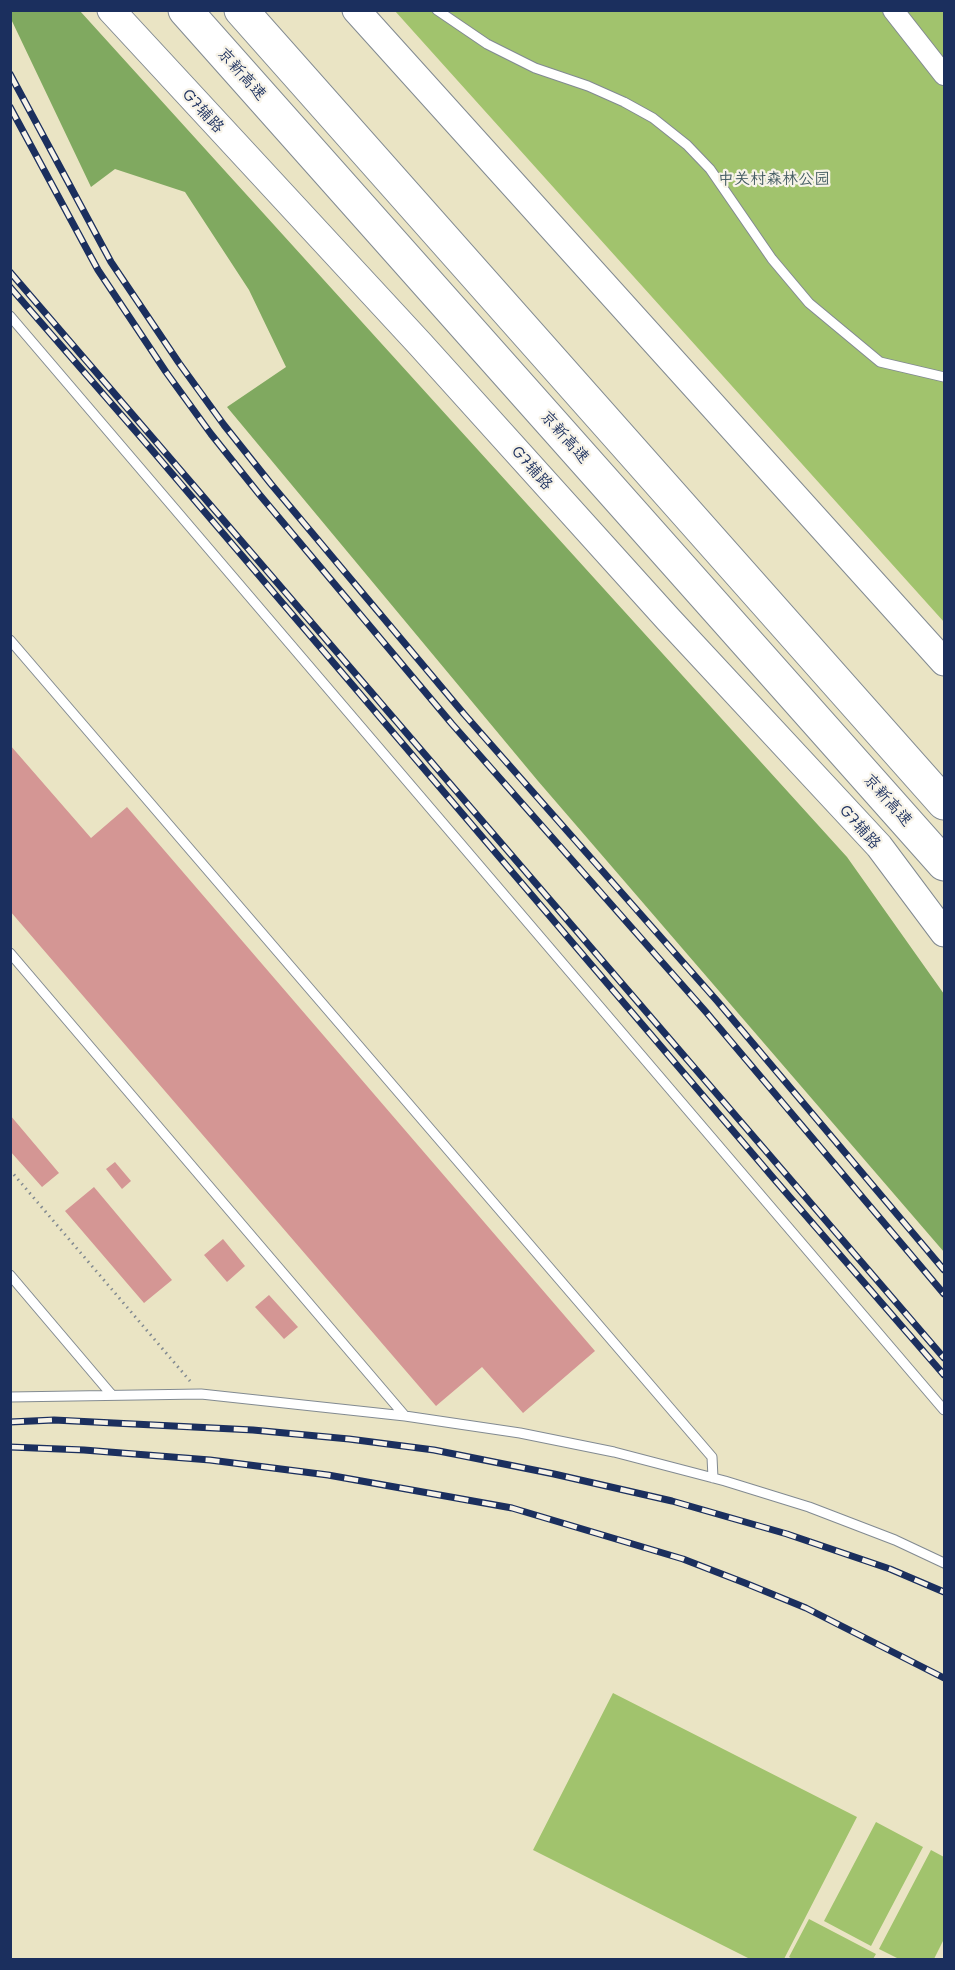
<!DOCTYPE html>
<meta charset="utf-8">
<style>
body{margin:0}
#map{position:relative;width:955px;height:1970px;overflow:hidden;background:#eae4c4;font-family:Mali,sans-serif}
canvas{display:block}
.frame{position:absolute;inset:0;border:12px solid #1b2f5e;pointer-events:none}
</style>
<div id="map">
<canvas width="955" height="1970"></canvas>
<div class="frame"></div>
</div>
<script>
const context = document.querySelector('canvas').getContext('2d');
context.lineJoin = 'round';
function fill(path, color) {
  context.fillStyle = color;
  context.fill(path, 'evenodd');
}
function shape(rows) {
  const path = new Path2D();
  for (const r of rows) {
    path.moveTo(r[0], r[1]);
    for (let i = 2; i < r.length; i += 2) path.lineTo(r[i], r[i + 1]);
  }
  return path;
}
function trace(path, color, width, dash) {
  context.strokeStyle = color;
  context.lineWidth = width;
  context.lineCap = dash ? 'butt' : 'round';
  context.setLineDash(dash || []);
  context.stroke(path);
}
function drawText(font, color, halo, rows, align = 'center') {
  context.font = font + ' Mali,"LXGW WenKai TC",sans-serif';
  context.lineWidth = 4.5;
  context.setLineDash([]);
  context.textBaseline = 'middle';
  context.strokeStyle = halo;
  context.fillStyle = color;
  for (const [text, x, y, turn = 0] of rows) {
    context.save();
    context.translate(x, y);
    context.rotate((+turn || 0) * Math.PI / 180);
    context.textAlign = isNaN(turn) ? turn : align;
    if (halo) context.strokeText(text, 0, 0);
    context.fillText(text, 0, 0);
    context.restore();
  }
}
fill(shape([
 [395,11,944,11,944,622],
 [613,1693,857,1817,784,1959,750,1959,533,1850],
 [876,1822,923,1847,871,1946,824,1921],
 [931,1850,944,1857,944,1939,934,1959,899,1959,879,1949],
 [809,1919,876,1954,873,1959,794,1960,789,1957]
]), '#a1c36d');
fill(shape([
 [11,10,80,11,847,857,944,994,944,1252,538,781,227,407,286,367,249,290,185,192,115,169,91,187,11,19]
]), '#80a960');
fill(shape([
 [10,745,91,838,127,807,595,1351,523,1413,482,1367,436,1406,10,911],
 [10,1115,59,1173,42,1187,10,1151],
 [115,1162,131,1181,122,1189,106,1169],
 [94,1187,172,1280,144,1303,65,1211],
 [223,1239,245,1266,227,1282,204,1255],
 [269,1295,298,1327,284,1339,255,1307]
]), '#d49694');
const lane = shape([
 [437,10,487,44,535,68,588,86,624,102,653,118,687,145,710,169,772,259,809,303,880,362,944,377],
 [10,316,944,1410],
 [10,640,712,1457,713,1478],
 [10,953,405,1416],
 [10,1275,111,1394],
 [10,1397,201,1394,405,1416,520,1433,614,1452,725,1481,809,1507,895,1540,944,1563]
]);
const street = shape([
 [893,10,944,75]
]);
const secondary = shape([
 [111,10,420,344,668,619,879,846,944,933],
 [356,10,944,662]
]);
const highway = shape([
 [185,10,944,864],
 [241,10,944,803]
]);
trace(lane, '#828a91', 11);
trace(street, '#828a91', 22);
trace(secondary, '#828a91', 29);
trace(highway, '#828a91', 35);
trace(shape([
 [10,1170,190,1381]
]), '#828a91', 3, [1.5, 4.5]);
trace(lane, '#fff', 9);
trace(street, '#fff', 20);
trace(secondary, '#fff', 27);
trace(highway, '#fff', 33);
const rail = shape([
 [10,74,111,262,179,363,224,425,271,484,464,714,718,1002,944,1270],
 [10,107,98,270,166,372,211,434,259,494,452,724,706,1012,944,1294],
 [10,272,944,1358],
 [10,287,151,449,775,1180,944,1375],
 [10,1422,54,1420,253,1430,349,1439,434,1450,554,1474,672,1501,787,1534,890,1569,944,1592],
 [10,1447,84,1450,210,1460,328,1475,512,1508,683,1559,745,1583,806,1608,944,1678]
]);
trace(rail, '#1b2f5e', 7);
trace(rail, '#f7f3e8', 4.5, [14]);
drawText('16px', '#1b2f5e', '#f7f3e8', [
 ["京新高速",242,74,48],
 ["G7辅路",203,111,47],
 ["京新高速",565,437,48],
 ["G7辅路",532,468,48],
 ["京新高速",888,800,48],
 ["G7辅路",860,827,48]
]);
drawText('16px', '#435b62', '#f7f3e8', [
 ["中关村森林公园",774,179]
]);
</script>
